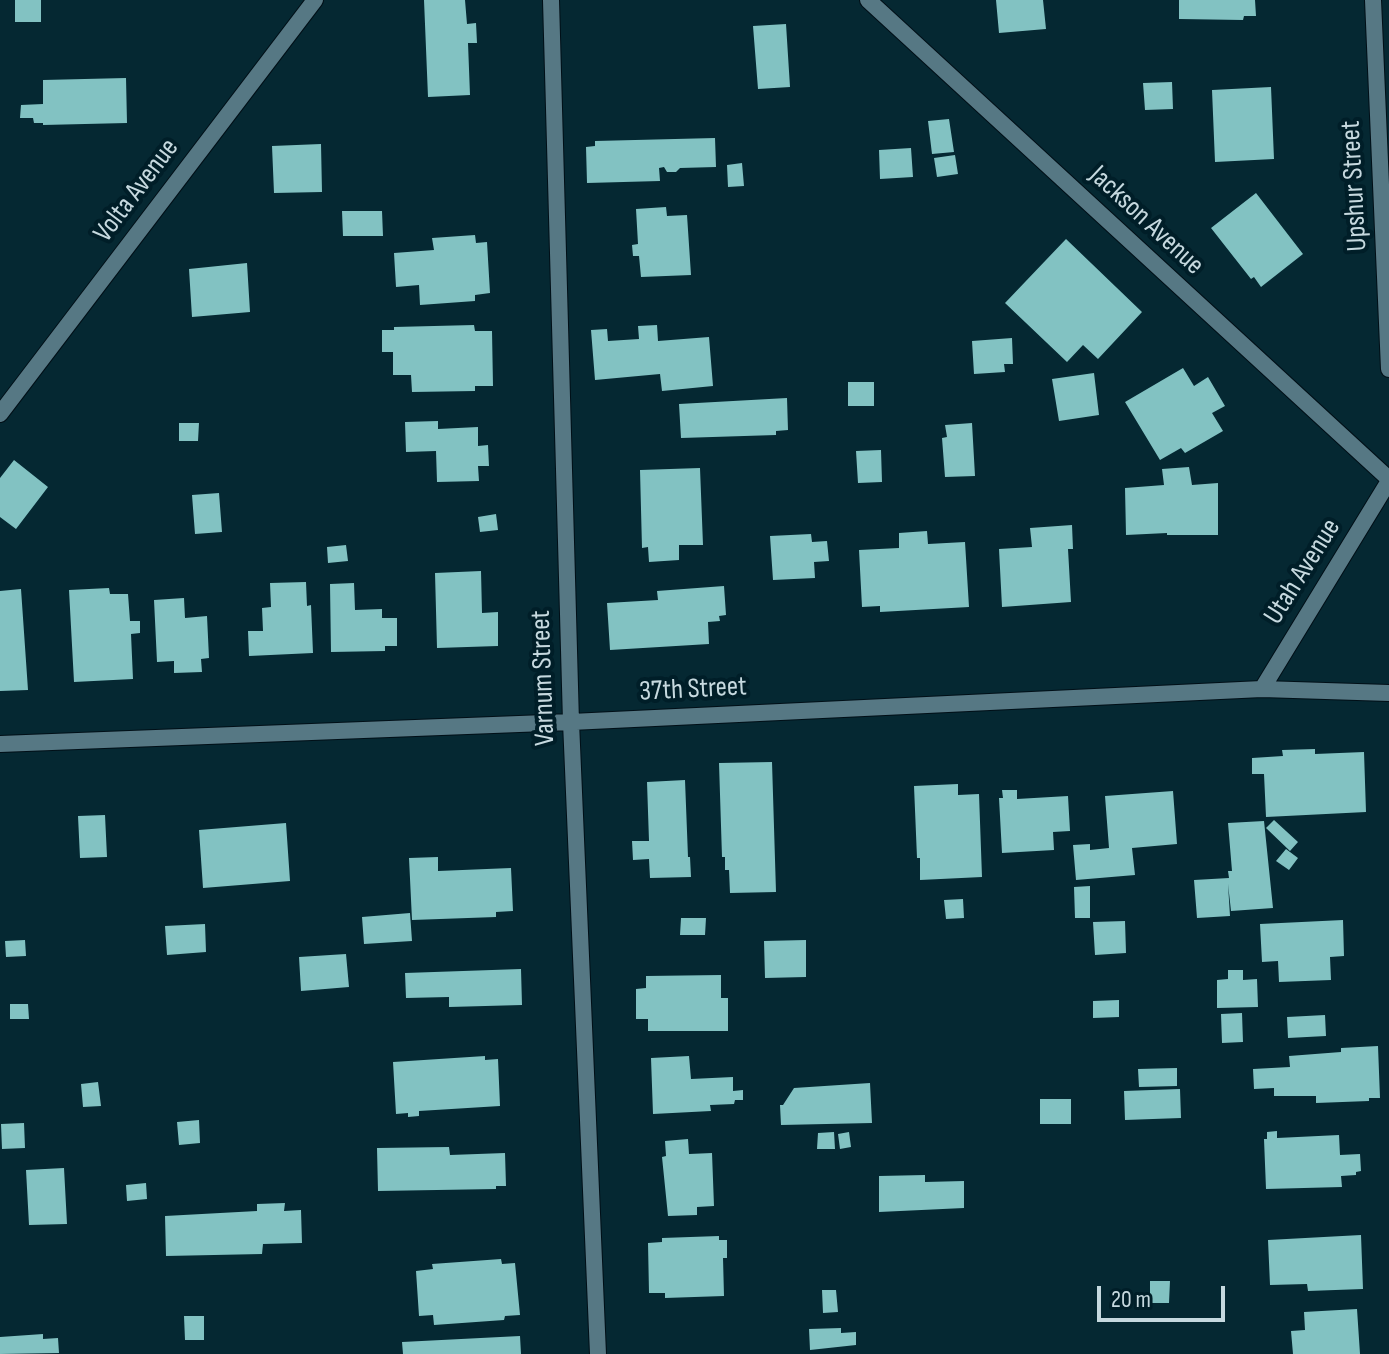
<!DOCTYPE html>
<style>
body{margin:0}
#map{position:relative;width:1389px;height:1354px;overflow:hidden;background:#052832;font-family:"Sofia Sans Condensed",sans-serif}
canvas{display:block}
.scale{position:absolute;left:1097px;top:1286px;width:128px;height:36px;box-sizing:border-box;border:4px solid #c6d9df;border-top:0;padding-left:10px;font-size:24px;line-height:28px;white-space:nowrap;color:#c6d9df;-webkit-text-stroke:6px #001e28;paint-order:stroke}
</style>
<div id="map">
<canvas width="1389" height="1354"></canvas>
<div class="scale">20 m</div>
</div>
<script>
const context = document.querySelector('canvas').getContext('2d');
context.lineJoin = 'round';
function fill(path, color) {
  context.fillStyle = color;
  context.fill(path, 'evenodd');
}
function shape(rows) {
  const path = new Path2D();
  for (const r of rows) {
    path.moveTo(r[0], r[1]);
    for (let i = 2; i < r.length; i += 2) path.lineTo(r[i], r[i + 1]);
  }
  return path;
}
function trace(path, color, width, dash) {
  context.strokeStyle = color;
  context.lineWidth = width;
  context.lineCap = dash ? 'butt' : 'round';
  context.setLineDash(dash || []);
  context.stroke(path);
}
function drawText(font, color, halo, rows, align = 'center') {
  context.font = font + ' "Sofia Sans Condensed",sans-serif';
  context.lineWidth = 8;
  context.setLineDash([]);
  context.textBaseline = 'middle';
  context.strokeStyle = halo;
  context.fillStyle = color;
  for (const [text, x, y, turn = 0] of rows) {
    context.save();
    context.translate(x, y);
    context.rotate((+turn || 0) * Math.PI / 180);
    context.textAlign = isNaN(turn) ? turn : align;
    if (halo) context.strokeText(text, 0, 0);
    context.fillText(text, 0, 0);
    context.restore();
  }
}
fill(shape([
 [15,0,41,0,41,22,15,22],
 [424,0,465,0,467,24,476,23,477,43,468,43,470,95,428,97],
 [996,0,1043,0,1046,29,999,33],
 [1179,0,1255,0,1256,16,1244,16,1243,20,1179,19],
 [786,24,790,87,758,89,753,26],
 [126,78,127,123,43,125,43,123,34,123,33,118,20,118,21,105,43,104,43,80],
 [1172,82,1173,109,1145,110,1143,83],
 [1271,87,1274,159,1215,162,1212,90],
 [949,119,954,152,932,154,928,121],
 [715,138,716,167,680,168,676,172,667,172,664,167,659,168,660,181,587,183,586,147,595,146,595,141],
 [321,144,322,192,274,193,272,146],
 [911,148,913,177,880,179,879,150],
 [955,155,958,174,937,177,934,158],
 [742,163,744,186,728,187,727,165],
 [1256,193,1303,254,1261,287,1254,277,1251,279,1211,228],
 [666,207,667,216,687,215,691,275,641,277,639,256,633,256,632,245,638,244,636,209],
 [342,211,382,211,383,236,343,236],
 [475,235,476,243,487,242,490,293,475,295,475,301,420,305,419,285,396,287,394,253,434,250,432,238],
 [1066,239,1142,312,1098,359,1083,345,1067,362,1005,303],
 [247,263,250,312,192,317,189,269],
 [474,325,475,331,492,331,493,386,475,386,475,391,412,392,411,375,393,375,393,352,382,352,382,330,394,330,394,327],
 [657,325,658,341,709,337,713,386,662,391,660,374,595,380,591,330,607,329,608,341,639,339,638,326],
 [1012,338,1013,364,1004,364,1005,372,974,374,972,341],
 [1183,368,1194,386,1208,377,1225,406,1212,413,1223,431,1185,453,1181,448,1160,460,1125,402],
 [1094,373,1099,415,1059,421,1052,379],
 [848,382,874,382,874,406,848,406],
 [787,398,788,430,776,431,776,435,681,438,679,404],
 [438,421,438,429,478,427,478,446,488,445,489,466,478,466,479,481,437,482,436,451,406,452,405,422],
 [179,423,199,423,198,441,179,441],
 [972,423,975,476,945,477,942,438,947,437,945,425],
 [881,450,882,482,858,483,856,451],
 [14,460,48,487,16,529,0,517,0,478],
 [1189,467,1192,485,1218,483,1218,535,1167,535,1167,533,1126,535,1125,488,1164,485,1162,469],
 [700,468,703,545,679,545,679,560,649,562,648,547,642,548,640,470],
 [219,493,222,532,195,534,192,495],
 [496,514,498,530,480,532,478,517],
 [1072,525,1073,549,1068,549,1071,602,1002,607,999,549,1032,547,1030,528],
 [927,531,928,544,965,542,969,607,880,612,880,606,862,607,859,550,899,548,899,533],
 [811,534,812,542,827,541,829,561,814,562,815,578,773,580,770,536],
 [346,545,348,561,328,563,327,547],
 [481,571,482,613,498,612,498,646,437,648,435,573],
 [306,582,307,606,311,605,313,653,249,656,248,631,263,631,262,608,271,607,270,583],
 [354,583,355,610,382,609,382,618,397,618,397,646,385,646,385,651,331,652,330,584],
 [724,586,726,615,719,616,720,621,708,622,709,644,610,650,607,603,658,600,657,591],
 [109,588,110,594,128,594,130,621,140,621,140,633,131,634,133,679,74,682,69,590],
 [21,589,28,690,0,691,0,591],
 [184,598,185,618,207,616,209,658,201,659,202,672,174,673,174,661,157,662,154,600],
 [1315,749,1315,754,1364,752,1366,812,1266,817,1264,774,1252,774,1252,758,1283,756,1282,750],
 [772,762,776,892,730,893,729,870,725,870,725,857,722,857,719,763],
 [685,780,688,857,690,857,691,877,650,878,649,859,633,860,632,841,649,841,647,782],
 [958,784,958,795,979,794,982,877,920,880,920,858,917,858,914,786],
 [1002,790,1017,790,1017,799,1068,796,1070,831,1053,832,1054,850,1002,853,999,798,1003,798],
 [1173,791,1177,844,1132,848,1135,875,1076,880,1073,845,1090,844,1090,850,1109,848,1105,796],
 [105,815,107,857,80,858,78,816],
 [1274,820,1298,842,1290,851,1266,828],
 [1264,821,1273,908,1231,911,1228,884,1230,916,1197,918,1194,880,1229,878,1228,871,1232,871,1228,823],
 [286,823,290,881,203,888,199,830],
 [1286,849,1298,858,1289,870,1276,861],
 [438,857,438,871,511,868,513,911,496,912,496,917,412,920,409,858],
 [1090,886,1090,918,1075,918,1074,887],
 [963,899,964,918,946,919,944,900],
 [410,913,412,941,364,944,362,917],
 [681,918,706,918,705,935,680,935],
 [1343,920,1344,956,1330,957,1331,980,1279,982,1278,961,1262,962,1260,924],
 [1125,921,1126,953,1095,955,1093,922],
 [205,924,206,952,167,955,165,926],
 [25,940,26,956,6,957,5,941],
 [806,940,806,977,765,978,764,941],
 [346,954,349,987,301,991,299,957],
 [521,969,522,1005,449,1007,449,997,406,998,405,973],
 [1228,970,1243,970,1243,980,1257,979,1258,1007,1217,1008,1217,980,1228,979],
 [721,975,721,998,728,998,728,1031,648,1031,648,1019,636,1019,636,989,646,988,646,976],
 [1119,1000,1119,1017,1093,1018,1093,1001],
 [10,1004,28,1004,29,1019,10,1019],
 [1242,1013,1243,1042,1222,1043,1221,1014],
 [1325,1015,1326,1036,1288,1038,1287,1017],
 [1378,1046,1380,1098,1369,1098,1369,1101,1316,1103,1316,1096,1274,1096,1274,1088,1254,1089,1253,1069,1290,1067,1289,1056,1341,1052,1341,1048],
 [485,1056,485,1060,498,1059,500,1106,419,1111,419,1116,408,1117,408,1113,396,1114,393,1062],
 [689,1056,691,1079,733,1077,733,1091,743,1090,743,1100,735,1100,734,1104,710,1105,711,1111,653,1114,651,1058],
 [1177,1068,1177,1086,1139,1087,1138,1069],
 [98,1082,101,1106,83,1107,81,1084],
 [870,1083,872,1123,781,1125,780,1105,783,1105,794,1088],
 [1180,1089,1181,1118,1125,1120,1124,1091],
 [1040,1099,1071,1099,1071,1124,1040,1124],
 [199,1120,200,1143,179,1145,177,1122],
 [24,1123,25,1148,2,1149,1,1124],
 [1277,1131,1277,1138,1339,1135,1340,1155,1360,1154,1361,1171,1356,1172,1356,1175,1341,1176,1342,1187,1266,1189,1264,1139,1267,1139,1267,1132],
 [834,1132,835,1149,817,1149,818,1133],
 [849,1132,851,1147,840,1149,838,1134],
 [688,1139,689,1154,712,1153,714,1206,697,1207,697,1215,668,1216,662,1157,666,1156,665,1141],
 [449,1147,450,1155,505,1153,506,1186,496,1186,496,1189,378,1191,377,1148],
 [64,1168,67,1224,29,1225,26,1170],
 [925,1175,925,1182,964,1181,964,1208,879,1212,879,1176],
 [146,1183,147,1199,127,1201,126,1185],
 [285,1203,284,1211,301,1210,302,1243,263,1244,262,1254,166,1256,165,1216,257,1211,257,1204],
 [1361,1235,1363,1289,1308,1291,1307,1284,1270,1285,1268,1240],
 [719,1236,719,1240,727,1240,727,1258,723,1258,724,1296,665,1298,665,1293,649,1293,648,1243,662,1242,662,1238],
 [501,1259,502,1264,515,1263,520,1315,505,1316,504,1320,434,1325,433,1315,419,1316,416,1271,433,1269,432,1264],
 [1150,1281,1170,1281,1169,1303,1150,1303],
 [822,1290,836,1290,838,1312,823,1313],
 [1357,1309,1360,1354,1293,1354,1291,1331,1305,1330,1304,1312],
 [184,1316,204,1316,204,1340,185,1340],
 [841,1328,841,1333,856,1332,856,1345,810,1350,809,1329],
 [43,1334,43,1339,58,1338,59,1353,0,1354,0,1337],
 [520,1336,521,1354,403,1354,402,1342]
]), '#82c2c2');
const street = shape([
 [551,0,571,722,598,1354],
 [868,0,1389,479],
 [1373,0,1389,369],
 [0,414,315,0],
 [1262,689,1389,481],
 [0,744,571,722,1262,689,1389,693]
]);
trace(street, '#000f17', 18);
trace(street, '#567884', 16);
drawText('28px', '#c6d9df', '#001e28', [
 ["Upshur Street",1355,186,-93],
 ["Volta Avenue",137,191,-53],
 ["Jackson Avenue",1146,221,43],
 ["Utah Avenue",1303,572,-58],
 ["Varnum Street",544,678,-92],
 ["37th Street",693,690,-3]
]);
</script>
